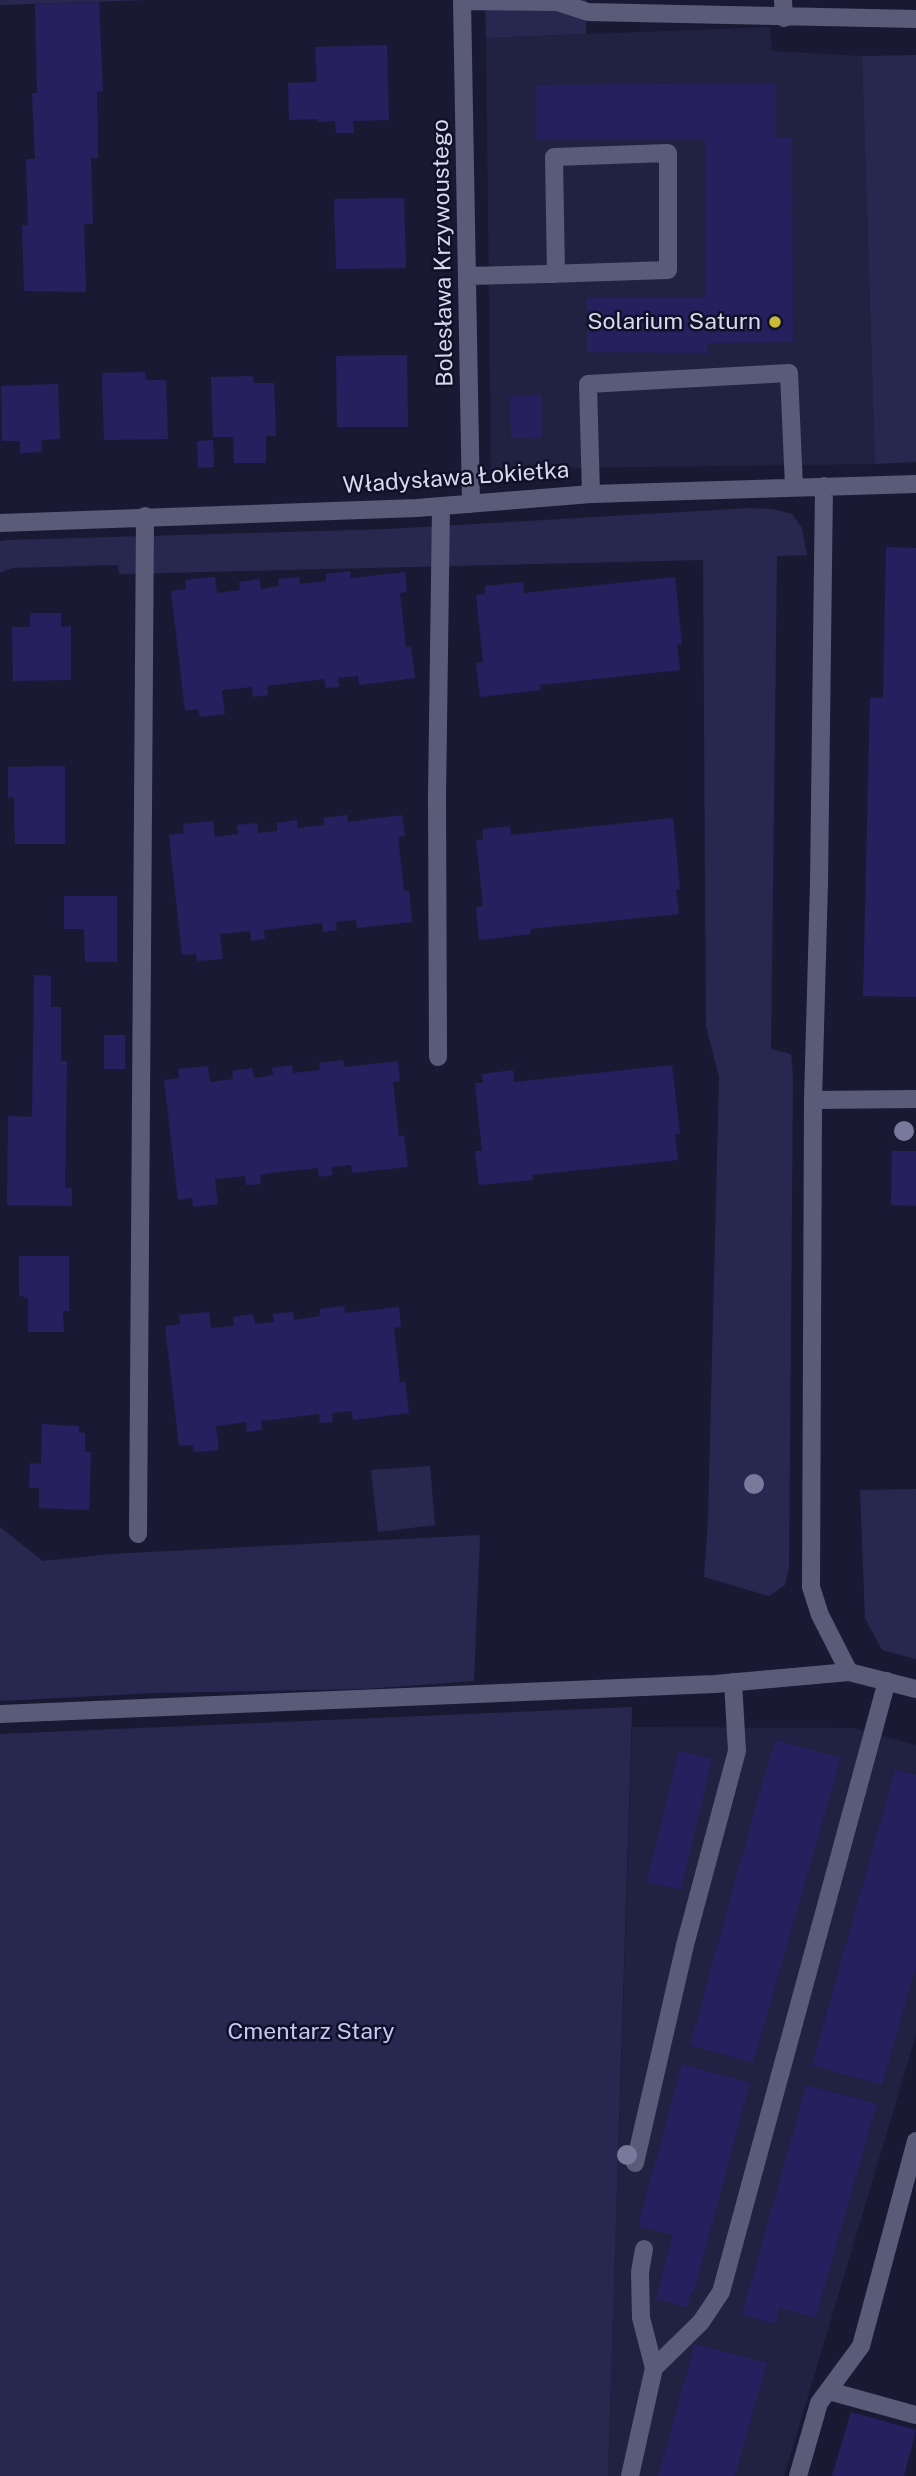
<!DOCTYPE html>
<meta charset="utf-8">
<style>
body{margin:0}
canvas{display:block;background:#191933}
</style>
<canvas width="916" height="2476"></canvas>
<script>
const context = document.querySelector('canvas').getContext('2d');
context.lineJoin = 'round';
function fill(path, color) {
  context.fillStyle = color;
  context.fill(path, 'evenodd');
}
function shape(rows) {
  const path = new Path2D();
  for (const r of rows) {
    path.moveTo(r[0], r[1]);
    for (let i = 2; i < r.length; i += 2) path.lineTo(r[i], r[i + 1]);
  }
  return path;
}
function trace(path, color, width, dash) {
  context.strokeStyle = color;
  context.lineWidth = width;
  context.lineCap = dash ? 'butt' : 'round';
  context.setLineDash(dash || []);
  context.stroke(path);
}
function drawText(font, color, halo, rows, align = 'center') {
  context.font = font + ' "Public Sans",sans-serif';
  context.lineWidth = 5;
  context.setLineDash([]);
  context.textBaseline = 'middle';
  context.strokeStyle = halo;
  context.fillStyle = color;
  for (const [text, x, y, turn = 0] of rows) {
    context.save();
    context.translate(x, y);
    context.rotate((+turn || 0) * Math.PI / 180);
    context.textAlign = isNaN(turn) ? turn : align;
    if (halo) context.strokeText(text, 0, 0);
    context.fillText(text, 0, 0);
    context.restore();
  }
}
fill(shape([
 [770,27,772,51,862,56,875,464,491,469,486,38],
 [632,1727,852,1728,916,1745,916,2035,784,2476,608,2476]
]), '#212141');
fill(shape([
 [0,0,148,0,0,5],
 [485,0,586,0,586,34,486,38],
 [916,55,916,462,875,464,862,56],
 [750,508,772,509,792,514,802,528,807,555,777,556,771,1049,791,1054,793,1077,789,1567,785,1585,769,1596,704,1577,708,1520,719,1077,706,1026,703,560,119,574,118,565,12,568,0,573,0,541,7,540,389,529],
 [430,1466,435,1525,378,1532,371,1470],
 [916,1489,916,1659,882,1650,865,1618,860,1490],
 [0,1527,43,1561,111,1554,480,1535,474,1681,364,1689,154,1693,0,1701],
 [632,1707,608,2476,0,2476,0,1734]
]), '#272750');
fill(shape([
 [99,2,103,92,97,91,98,158,91,158,93,224,84,224,86,292,24,291,22,225,28,225,26,159,35,159,32,93,37,93,35,4],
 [387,45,389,120,353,121,354,133,336,133,335,121,317,122,318,119,289,120,288,83,317,82,315,47],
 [776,83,776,138,792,138,793,342,707,343,707,353,587,352,587,298,705,298,705,139,536,139,536,85],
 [404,198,406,268,336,269,334,199],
 [407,355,408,427,337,427,336,356],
 [145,372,146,380,166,380,168,439,104,440,102,373],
 [253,376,254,383,274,383,276,436,266,436,266,463,234,463,233,437,213,437,211,377],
 [58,384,60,439,41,440,42,452,20,453,20,441,2,441,1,386],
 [542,395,542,437,511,438,510,396],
 [213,440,214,467,198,468,197,441],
 [886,547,916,548,916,997,863,996,870,697,883,698],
 [350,571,351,578,405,572,407,592,400,593,406,647,411,646,415,678,359,685,358,676,338,678,339,687,326,688,324,679,274,685,267,686,268,695,253,697,252,687,222,690,225,714,200,717,198,709,185,711,171,591,186,589,185,580,215,577,217,593,240,590,239,582,259,579,261,589,279,586,278,579,299,577,300,584,326,581,326,574],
 [675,577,682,644,677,645,680,670,540,685,541,690,480,697,476,663,483,662,476,595,485,594,485,586,523,582,524,593],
 [30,613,61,613,61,627,71,626,71,680,13,681,12,627,30,627],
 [65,766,65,844,15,844,14,798,8,797,8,767],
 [347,815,348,822,402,815,405,836,398,837,404,891,409,890,412,922,357,928,356,920,336,922,337,930,323,932,322,923,264,930,265,939,251,941,250,931,220,934,223,959,197,961,196,954,182,955,169,835,184,833,183,824,213,821,215,837,238,834,237,825,257,823,258,833,277,831,277,823,297,820,297,828,325,825,323,818],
 [673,818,680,889,676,890,679,914,530,929,531,934,479,940,476,907,483,906,476,840,483,839,483,829,510,826,511,835],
 [64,896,117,896,117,962,85,962,84,929,64,929],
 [34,975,51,976,51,1007,61,1007,61,1061,67,1061,65,1188,72,1188,72,1206,7,1205,8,1116,32,1117],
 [104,1035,125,1035,125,1069,104,1069],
 [343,1060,344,1067,398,1061,400,1081,393,1082,399,1136,404,1135,408,1167,352,1173,351,1165,331,1167,333,1175,319,1177,318,1168,272,1173,260,1175,261,1184,246,1185,245,1176,215,1179,218,1204,193,1207,192,1198,178,1200,164,1080,179,1078,178,1069,208,1066,210,1082,233,1079,232,1071,252,1068,254,1078,273,1075,272,1068,292,1065,293,1073,320,1070,319,1063],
 [672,1065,680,1134,675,1134,678,1160,532,1175,533,1180,479,1185,475,1151,482,1151,475,1083,483,1083,482,1074,513,1070,514,1082],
 [892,1151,916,1151,916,1206,891,1205],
 [19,1256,69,1256,69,1311,63,1311,64,1332,28,1332,28,1299,19,1295],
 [344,1306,345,1313,399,1307,401,1327,394,1328,400,1382,405,1382,409,1413,353,1420,352,1411,332,1413,333,1422,320,1423,319,1414,261,1421,262,1430,247,1432,246,1422,216,1426,219,1450,194,1452,193,1445,179,1446,165,1326,180,1324,179,1315,209,1312,211,1328,234,1326,233,1317,253,1314,255,1324,274,1322,273,1314,293,1312,294,1320,320,1316,320,1309],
 [42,1424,79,1426,79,1432,85,1433,85,1452,91,1452,89,1510,39,1508,39,1488,29,1488,30,1463,41,1464],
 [776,1740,841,1758,753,2063,690,2045,764,1776],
 [679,1751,712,1759,681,1890,647,1882],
 [895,1770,916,1775,916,1966,882,2085,812,2065],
 [682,2064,750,2083,694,2291,692,2291,687,2307,656,2299,673,2235,638,2226],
 [806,2085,877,2104,816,2317,779,2308,776,2324,742,2315],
 [695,2344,767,2363,735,2476,658,2476],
 [851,2412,916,2430,904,2476,832,2476]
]), '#26205f');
trace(shape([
 [462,0,471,504],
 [783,0,784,18],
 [462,1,557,2,588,12,916,19],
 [468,276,547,274,668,270,668,153,554,157,556,274],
 [824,486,819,883,813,1100,811,1587,820,1615,849,1672],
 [591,494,588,384,789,373,794,487],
 [0,523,417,508,591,494,916,484],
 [438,1057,437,796,441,506],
 [813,1100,916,1099],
 [138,1534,145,516],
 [0,1714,715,1684,849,1672,916,1689],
 [635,2163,685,1945,737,1751,733,1682],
 [644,2249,640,2272,641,2318,654,2368],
 [829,2391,916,2415],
 [630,2476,654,2368,701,2322,721,2292,887,1681],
 [798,2476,819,2403,861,2346,916,2141]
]), '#595b79', 18);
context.fillStyle = '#78799b';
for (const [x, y] of [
 [904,1131],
 [754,1484],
 [627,2155]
]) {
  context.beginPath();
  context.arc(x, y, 10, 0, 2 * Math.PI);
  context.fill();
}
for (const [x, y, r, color] of [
 [775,322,7,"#cbba39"]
]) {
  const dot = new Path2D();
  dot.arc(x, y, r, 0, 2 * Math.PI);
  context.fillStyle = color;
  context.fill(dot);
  trace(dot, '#101029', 2.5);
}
drawText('23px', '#d8daec', '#101029', [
 ["Bolesława Krzywoustego",443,253,-91],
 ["Władysława Łokietka",456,478,-4]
]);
drawText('23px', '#d8daec', '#101029', [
 ["Solarium Saturn",761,322]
], 'right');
drawText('23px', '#c5c8f0', '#101029', [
 ["Cmentarz Stary",311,2032]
]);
</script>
